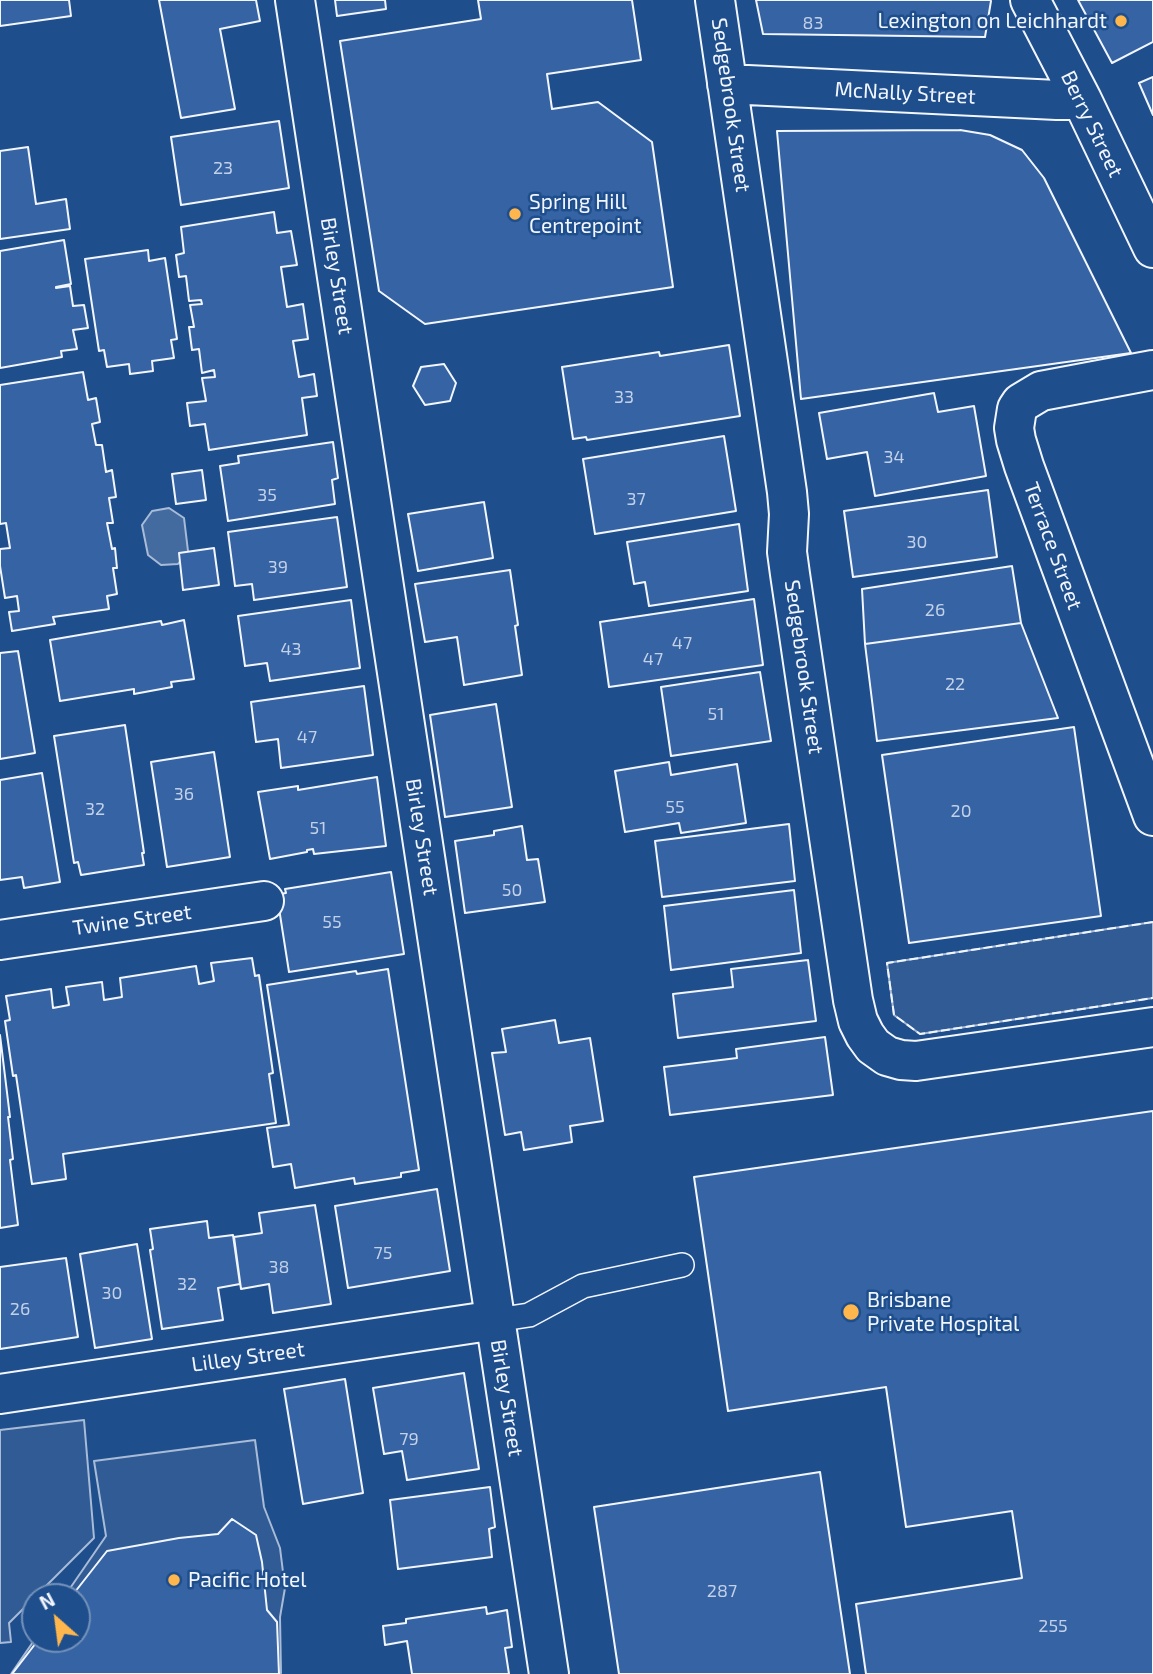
<!DOCTYPE html>
<style>
body{margin:0}
#map{position:relative;width:1153px;height:1674px;overflow:hidden;background:#1f4e8c;font-family:"Exo 2",sans-serif}
canvas{display:block}
.north{position:absolute;left:21px;top:1583px;width:70px;height:70px;box-sizing:border-box;background:#1f4e8c;border:2px solid #7391ba;border-radius:50%;rotate:332deg;font-size:19px;font-weight:700;line-height:28px;text-align:center;color:#f2f6ff}
.north::after{content:'';display:block;margin:auto;width:24px;height:32px;background:#ffb74d;clip-path:polygon(50% 0,100% 100%,50% 72%,0 100%)}
</style>
<div id="map">
<canvas width="1153" height="1674"></canvas>
<div class="north">N</div>
</div>
<script>
const context = document.querySelector('canvas').getContext('2d');
context.lineJoin = 'round';
function fill(path, color) {
  context.fillStyle = color;
  context.fill(path, 'evenodd');
}
function shape(rows) {
  const path = new Path2D();
  for (const r of rows) {
    path.moveTo(r[0], r[1]);
    for (let i = 2; i < r.length; i += 2) path.lineTo(r[i], r[i + 1]);
  }
  return path;
}
function trace(path, color, width, dash) {
  context.strokeStyle = color;
  context.lineWidth = width;
  context.lineCap = dash ? 'butt' : 'round';
  context.setLineDash(dash || []);
  context.stroke(path);
}
function drawText(font, color, halo, rows, align = 'center') {
  context.font = font + ' "Exo 2",sans-serif';
  context.lineWidth = 5;
  context.setLineDash([]);
  context.textBaseline = 'middle';
  context.strokeStyle = halo;
  context.fillStyle = color;
  for (const [text, x, y, turn = 0] of rows) {
    context.save();
    context.translate(x, y);
    context.rotate((+turn || 0) * Math.PI / 180);
    context.textAlign = isNaN(turn) ? turn : align;
    if (halo) context.strokeText(text, 0, 0);
    context.fillText(text, 0, 0);
    context.restore();
  }
}
const built = shape([
 [1153,922,1153,998,920,1034,894,1015,887,963,1153,922],
 [84,1420,94,1538,9,1623,11,1642,0,1643,0,1430,84,1420],
 [255,1440,264,1507,280,1548,285,1588,280,1617,281,1673,272,1674,11,1674,35,1639,77,1639,77,1597,64,1597,106,1536,94,1461,255,1440]
]);
fill(built, '#305b95');
trace(built, '#a8bbd7', 2);
const water = shape([
 [169,508,184,518,188,551,178,564,161,565,148,555,142,525,152,511,169,508]
]);
fill(water, '#446ba0');
trace(water, '#a8bbd7', 2);
const building = shape([
 [0,0,69,0,71,16,0,26,0,0],
 [159,0,256,0,260,21,220,29,235,109,181,118,159,0],
 [335,0,385,0,386,9,337,16,335,0],
 [478,0,632,0,641,60,547,74,552,109,598,102,652,142,673,287,425,324,379,291,340,41,481,19,478,0],
 [756,0,990,0,991,1,985,37,763,34,756,0],
 [1078,0,1153,0,1153,42,1112,63,1078,0],
 [1153,77,1153,115,1139,83,1153,77],
 [279,121,289,188,181,205,171,137,279,121],
 [960,130,990,135,1022,150,1044,178,1131,353,801,399,777,131,960,130],
 [28,147,36,204,66,199,70,229,0,239,0,151,28,147],
 [274,212,277,233,291,231,297,265,281,267,287,307,303,304,308,339,293,341,299,377,314,374,317,396,302,398,307,435,209,450,205,424,190,426,187,403,206,401,202,378,215,377,214,370,202,373,199,349,192,350,189,327,194,327,190,305,202,304,201,300,189,301,186,276,179,277,176,255,184,253,181,227,274,212],
 [64,240,71,284,56,287,56,288,70,286,73,306,84,305,88,328,73,330,77,349,61,351,62,357,0,368,0,251,64,240],
 [148,250,149,261,165,258,177,339,171,340,174,358,152,361,153,371,130,374,129,364,107,367,104,350,99,351,85,259,148,250],
 [729,345,740,416,587,440,586,437,573,439,562,367,659,352,660,356,729,345],
 [444,364,456,383,450,401,425,405,413,386,421,367,444,364],
 [83,372,88,400,96,398,100,422,92,424,96,445,102,445,106,472,112,470,116,497,109,498,113,523,107,523,112,549,115,548,117,568,113,568,117,594,107,596,109,609,53,617,55,624,12,631,9,612,19,611,17,596,5,598,0,566,0,549,10,548,6,523,0,524,0,385,83,372],
 [934,393,938,412,974,406,986,476,875,496,867,452,827,459,819,413,934,393],
 [724,436,736,511,595,534,583,459,724,436],
 [333,442,338,478,332,480,335,504,228,521,220,466,239,463,238,456,333,442],
 [202,470,206,500,176,504,172,474,202,470],
 [988,490,997,557,853,577,844,511,988,490],
 [484,502,493,558,418,571,408,514,484,502],
 [337,517,347,587,254,600,252,584,235,586,228,532,337,517],
 [739,524,748,591,649,606,645,582,634,584,627,542,739,524],
 [214,548,219,585,183,590,179,553,214,548],
 [1012,566,1021,623,865,644,862,589,1012,566],
 [510,570,518,625,515,626,522,675,464,685,457,637,425,642,415,584,510,570],
 [754,599,763,665,609,687,600,622,754,599],
 [351,600,360,668,270,681,267,663,245,666,238,616,351,600],
 [184,620,194,679,171,682,172,687,134,694,134,689,60,701,50,640,161,621,162,625,184,620],
 [1021,623,1058,718,877,741,865,644,1021,623],
 [18,651,35,753,0,759,0,653,18,651],
 [760,672,771,741,671,756,661,687,760,672],
 [364,686,373,755,281,768,278,739,256,742,251,702,364,686],
 [496,704,512,807,445,817,430,715,496,704],
 [125,725,144,853,142,853,144,865,81,875,78,862,74,863,54,736,125,725],
 [1074,727,1101,916,909,943,882,755,1074,727],
 [214,752,230,857,167,867,151,762,214,752],
 [669,762,671,775,737,764,746,823,681,833,679,823,625,832,615,771,669,762],
 [42,773,60,882,24,888,22,877,0,880,0,780,42,773],
 [377,777,386,846,314,854,313,849,307,850,307,852,270,859,258,792,298,786,298,790,377,777],
 [789,824,795,881,662,897,655,841,789,824],
 [522,826,527,860,538,859,545,902,465,913,455,841,494,835,494,831,522,826],
 [391,872,404,954,289,972,278,902,280,894,286,893,285,889,391,872],
 [794,890,801,953,671,970,664,906,794,890],
 [252,958,255,976,259,975,273,1073,269,1074,276,1123,63,1154,66,1179,32,1184,16,1075,13,1076,5,1021,10,1020,6,996,51,989,53,1008,69,1005,66,987,102,982,104,1000,122,997,120,978,196,966,199,984,214,981,211,963,252,958],
 [808,960,816,1021,678,1038,673,994,733,987,731,969,808,960],
 [388,969,419,1170,401,1173,401,1177,355,1184,354,1178,295,1188,291,1164,273,1167,267,1128,289,1125,267,985,356,971,357,974,388,969],
 [555,1020,559,1043,590,1038,603,1121,570,1126,572,1142,524,1150,521,1132,505,1135,492,1053,506,1052,502,1029,555,1020],
 [0,1035,10,1117,8,1117,13,1159,10,1160,18,1225,0,1228,0,1035],
 [825,1037,833,1095,670,1115,664,1067,737,1058,736,1049,825,1037],
 [1153,1111,1153,1674,866,1674,856,1604,1022,1578,1012,1511,906,1527,886,1387,728,1411,694,1177,1153,1111],
 [437,1189,450,1271,348,1288,335,1206,437,1189],
 [315,1205,331,1304,273,1313,269,1284,241,1289,234,1237,262,1233,259,1213,315,1205],
 [207,1221,209,1238,233,1235,240,1284,218,1288,223,1320,162,1329,150,1250,153,1249,150,1229,207,1221],
 [137,1244,152,1339,95,1348,80,1254,137,1244],
 [66,1258,78,1337,0,1349,0,1267,66,1258],
 [464,1373,479,1469,407,1480,402,1451,384,1454,373,1388,464,1373],
 [345,1379,363,1493,303,1504,284,1389,345,1379],
 [820,1472,850,1674,619,1674,594,1507,820,1472],
 [490,1487,495,1527,489,1529,492,1557,398,1569,390,1500,490,1487],
 [232,1519,256,1535,262,1562,267,1610,277,1622,279,1674,12,1674,39,1639,77,1639,77,1597,71,1597,107,1551,179,1538,218,1534,232,1519],
 [486,1607,487,1614,507,1610,512,1647,505,1648,509,1674,412,1674,407,1641,385,1645,383,1626,406,1623,406,1619,486,1607]
]);
fill(building, '#3563a3');
trace(building, '#f2f6ff', 2);
const service = shape([
 [496,1320,529,1315,583,1286,682,1265]
]);
const minor = shape([
 [295,0,549,1674],
 [715,0,787,492,789,514,787,552,790,574,853,1000,858,1021,865,1035,873,1046,887,1056,901,1060,916,1061,1153,1027],
 [1030,0,1082,100,1153,248],
 [727,84,1057,100,1082,100],
 [1153,370,1041,391,1021,403,1017,409,1014,428,1016,440,1024,466,1153,816],
 [0,940,264,901],
 [0,1394,496,1320]
]);
trace(service, '#f2f6ff', 26);
trace(minor, '#f2f6ff', 42);
trace(service, '#1f4e8c', 23);
trace(minor, '#1f4e8c', 38);
trace(shape([
 [1153,922,887,963,894,1015,920,1034,1153,998]
]), '#f2f6ff', 2, [9, 3.5]);
for (const [x, y, r, color] of [
 [1121,21,7,"#ffb74d"],
 [515,214,7,"#ffb74d"],
 [851,1312,9,"#ffb74d"],
 [174,1580,7,"#ffb74d"]
]) {
  const dot = new Path2D();
  dot.arc(x, y, r, 0, 2 * Math.PI);
  context.fillStyle = color;
  context.fill(dot);
  trace(dot, '#1f4e8c', 2.5);
}
drawText('18px', '#c3d1e8', null, [
 ["83",813,23],
 ["23",223,168],
 ["33",624,397],
 ["34",894,457],
 ["35",267,495],
 ["37",636,499],
 ["30",917,542],
 ["39",278,567],
 ["26",935,610],
 ["47",682,643],
 ["43",291,649],
 ["47",653,659],
 ["22",955,684],
 ["51",716,714],
 ["47",307,737],
 ["36",184,794],
 ["55",675,807],
 ["32",95,809],
 ["20",961,811],
 ["51",318,828],
 ["50",512,890],
 ["55",332,922],
 ["75",383,1253],
 ["38",279,1267],
 ["32",187,1284],
 ["30",112,1293],
 ["26",20,1309],
 ["79",409,1439],
 ["287",722,1591],
 ["255",1053,1626]
]);
drawText('21px', '#f2f6ff', '#1f4e8c', [
 ["Lexington on Leichhardt",1107,21,"right"],
 ["Spring Hill",529,202],
 ["Centrepoint",529,226],
 ["Brisbane",867,1300],
 ["Private Hospital",867,1324],
 ["Pacific Hotel",188,1580]
], 'left');
drawText('21px', '#f2f6ff', '#1f4e8c', [
 ["McNally Street",905,93,3],
 ["Sedgebrook Street",731,105,82],
 ["Berry Street",1092,124,64],
 ["Birley Street",337,276,81],
 ["Terrace Street",1053,546,70],
 ["Sedgebrook Street",804,667,82],
 ["Birley Street",422,837,81],
 ["Twine Street",132,920,-8],
 ["Lilley Street",248,1357,-8],
 ["Birley Street",507,1398,81]
]);
</script>
